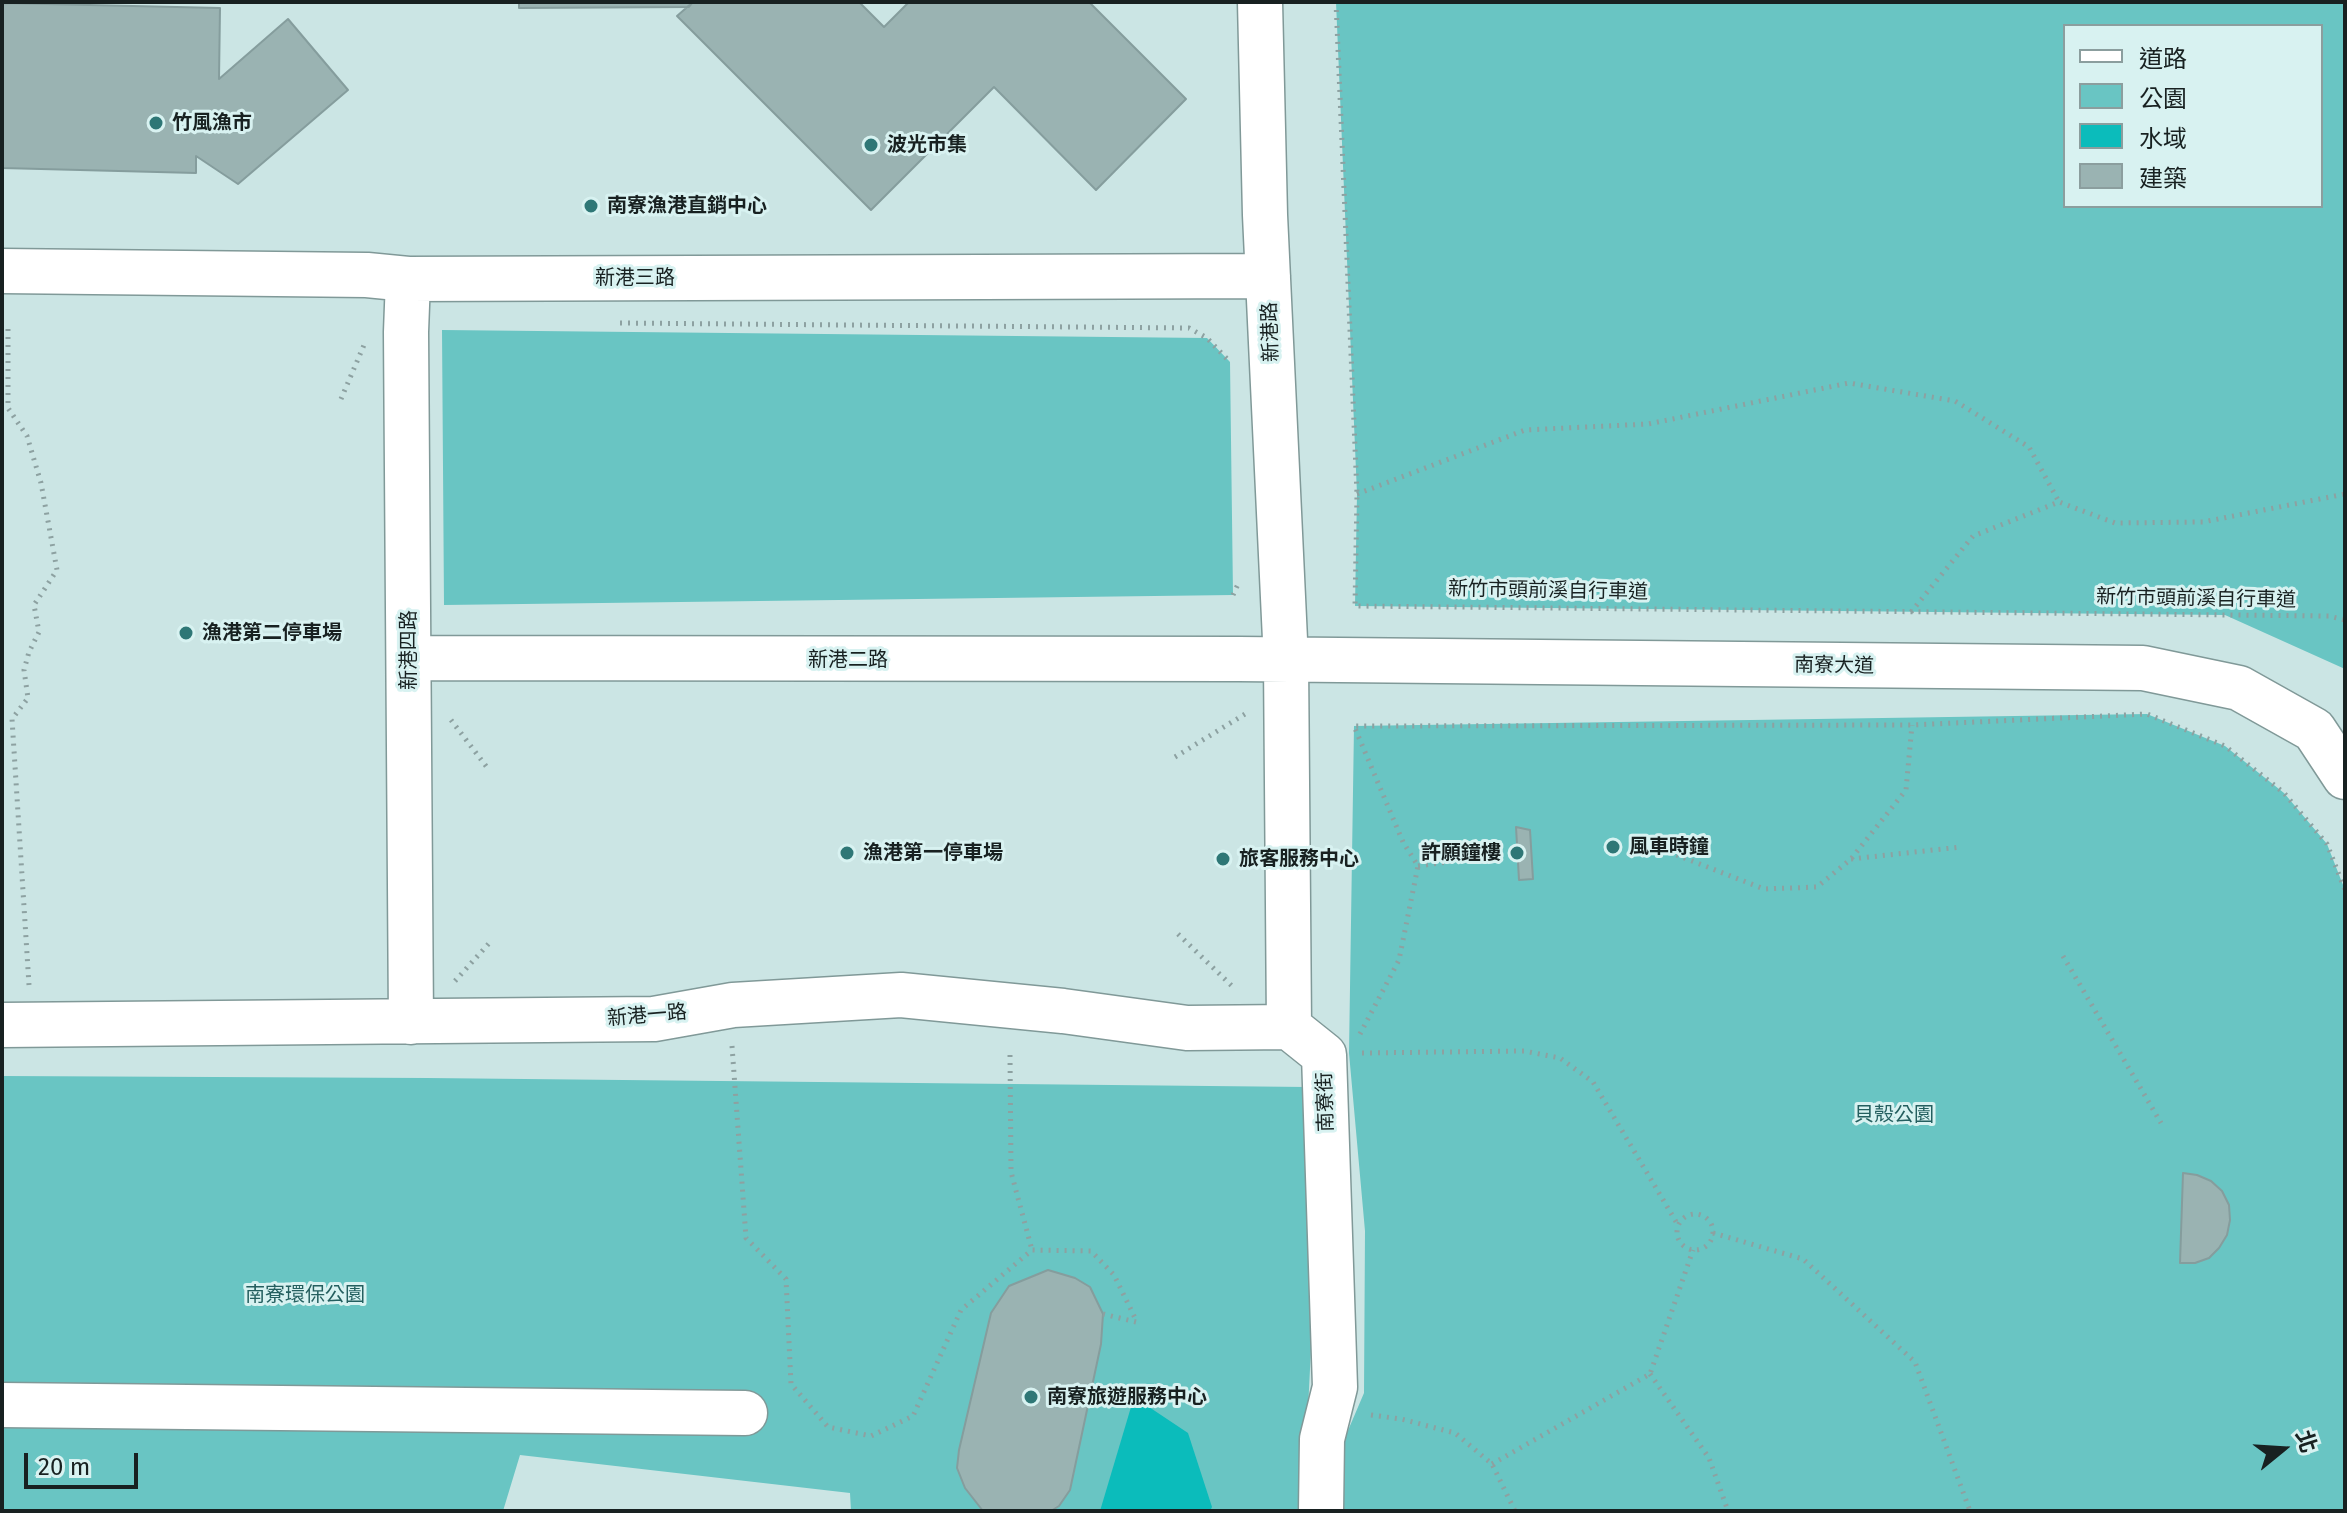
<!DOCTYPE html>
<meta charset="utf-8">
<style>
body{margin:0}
#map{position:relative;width:2347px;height:1513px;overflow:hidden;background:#cbe5e4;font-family:"Fira Sans","Noto Sans TC",sans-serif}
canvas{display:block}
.frame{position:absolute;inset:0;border:4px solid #182121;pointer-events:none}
.legend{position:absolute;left:2063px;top:24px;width:260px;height:184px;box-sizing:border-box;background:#d8f2f1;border:2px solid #8b9e9e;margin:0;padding:10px 14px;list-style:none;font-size:24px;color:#182121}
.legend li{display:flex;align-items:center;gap:16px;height:40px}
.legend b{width:40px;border:2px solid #8b9e9e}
.north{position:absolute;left:2243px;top:1409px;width:80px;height:80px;-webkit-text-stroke:6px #d8f2f1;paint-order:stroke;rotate:72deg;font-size:22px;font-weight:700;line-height:32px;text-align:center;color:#182121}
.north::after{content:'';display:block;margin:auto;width:28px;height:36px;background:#182121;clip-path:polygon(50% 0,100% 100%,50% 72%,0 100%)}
.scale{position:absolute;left:24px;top:1453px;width:114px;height:36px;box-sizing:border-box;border:4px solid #182121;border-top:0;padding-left:10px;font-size:24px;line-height:28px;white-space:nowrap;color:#182121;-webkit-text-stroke:6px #d8f2f1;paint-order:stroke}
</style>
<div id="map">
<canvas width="2347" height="1513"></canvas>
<div class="frame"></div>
<ul class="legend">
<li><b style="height:10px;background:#fff"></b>道路</li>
<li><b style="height:22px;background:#69c5c3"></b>公園</li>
<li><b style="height:22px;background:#0bbcbb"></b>水域</li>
<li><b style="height:22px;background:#9ab3b2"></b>建築</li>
</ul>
<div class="north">北</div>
<div class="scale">20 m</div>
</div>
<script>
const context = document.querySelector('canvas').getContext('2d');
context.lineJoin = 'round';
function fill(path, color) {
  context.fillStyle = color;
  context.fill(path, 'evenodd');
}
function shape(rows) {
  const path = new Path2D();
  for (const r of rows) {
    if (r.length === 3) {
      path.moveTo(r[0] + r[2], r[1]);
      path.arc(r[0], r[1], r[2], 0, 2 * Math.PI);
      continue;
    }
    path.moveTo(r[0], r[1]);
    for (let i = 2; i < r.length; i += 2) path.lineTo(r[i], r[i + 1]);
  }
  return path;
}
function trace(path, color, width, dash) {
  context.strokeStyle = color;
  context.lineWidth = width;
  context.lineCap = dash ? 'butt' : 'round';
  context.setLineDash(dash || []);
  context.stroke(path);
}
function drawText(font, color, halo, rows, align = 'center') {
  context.font = font + ' "Fira Sans","Noto Sans TC",sans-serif';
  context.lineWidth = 6;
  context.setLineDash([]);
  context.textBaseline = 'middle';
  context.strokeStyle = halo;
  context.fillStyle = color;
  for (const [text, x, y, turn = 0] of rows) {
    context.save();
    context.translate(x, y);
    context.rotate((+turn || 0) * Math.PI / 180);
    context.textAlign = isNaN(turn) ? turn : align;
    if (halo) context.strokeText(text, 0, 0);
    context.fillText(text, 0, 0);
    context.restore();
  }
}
fill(shape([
 [1336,2,2345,2,2345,669,2225,615,1355,606,1357,494],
 [2065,26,2321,26,2321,206,2065,206],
 [442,330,1207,338,1230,362,1233,595,444,605],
 [2147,714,2225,746,2284,793,2327,844,2345,890,2345,1511,1330,1511,1329,1475,1364,1393,1365,1231,1349,1053,1354,726],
 [2,1076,427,1078,1307,1087,1313,1308,1303,1511,851,1511,850,1493,520,1455,503,1511,2,1511]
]), '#69c5c3');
fill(shape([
 [1134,1397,1188,1433,1212,1507,1210,1511,1100,1511]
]), '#0bbcbb');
const building = shape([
 [519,2,693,2,689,7,519,8,519,2],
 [693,2,859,2,884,27,909,2,1089,2,1186,99,1096,190,994,87,871,210,677,16,693,2],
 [2,3,220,8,219,79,288,19,348,90,238,184,196,156,196,173,2,168,2,3],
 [1516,827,1530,830,1533,879,1519,880,1516,827],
 [2183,1173,2197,1175,2211,1181,2222,1191,2229,1205,2230,1220,2227,1235,2219,1248,2209,1258,2195,1263,2180,1263,2183,1173],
 [1048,1270,1075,1278,1090,1287,1103,1314,1101,1344,1070,1490,1059,1506,1051,1511,983,1511,965,1488,957,1468,959,1450,991,1313,1009,1286,1048,1270]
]);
fill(building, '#9ab3b2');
trace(building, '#859d9d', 2);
const minor = shape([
 [1260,2,1265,215,1286,661,1289,1027],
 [2,271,367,275,408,279,1268,276],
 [408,279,406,332,411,1022],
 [409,658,1239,659,2143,668,2239,688,2314,730,2345,777],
 [2,1025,654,1019,733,1005,901,995,1063,1011,1187,1028,1289,1027],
 [1289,1027,1324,1055,1335,1387,1322,1439,1321,1511],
 [2,1405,745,1413]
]);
trace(minor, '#809998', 47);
trace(shape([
 [1336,2,1357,494,1355,606,2329,616,2345,620],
 [620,323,1189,328,1207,338,1230,362],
 [8,329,8,408,27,436,41,483,57,570,34,605,39,632,29,652,24,670,28,698,12,719,29,985],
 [341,399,364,345],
 [1357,494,1525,430,1648,424,1849,383,1955,401,2029,447,2059,502],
 [1233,595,1239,582],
 [1911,612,1973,536,2059,502,2115,523,2203,522,2345,494],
 [451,720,489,770],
 [1175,757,1245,714],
 [1669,852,1764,889,1817,887,1851,859,1906,790,1912,725],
 [1851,859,1961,847],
 [1418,866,1483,857],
 [1178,934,1232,986],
 [2063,956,2161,1123],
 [455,981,492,940],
 [1360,1034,1399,960,1418,866,1403,842,1354,726,1912,725,2147,714,2225,746,2284,793,2327,844,2345,890],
 [732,1046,746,1238,786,1279,791,1384,828,1427,871,1436,913,1416,961,1310,1032,1250,1091,1251,1114,1275,1137,1322],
 [1362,1053,1524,1051,1560,1058,1593,1082,1678,1225],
 [1010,1055,1011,1172,1032,1250],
 [1695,1232,18],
 [1713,1233,1803,1259,1915,1362,1970,1511],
 [1103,1314,1136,1322],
 [1650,1374,1709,1458,1728,1511],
 [1371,1415,1401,1419,1455,1433,1492,1464,1515,1511],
 [1492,1464,1650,1374,1693,1250]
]), '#8da1a1', 5, [2, 6]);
trace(minor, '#fff', 44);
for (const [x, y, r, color] of [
 [156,123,8,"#2e7776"],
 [871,145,8,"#2e7776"],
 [591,206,8,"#2e7776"],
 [186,633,8,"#2e7776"],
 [1613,847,8,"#2e7776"],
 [847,853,8,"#2e7776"],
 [1517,853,8,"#2e7776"],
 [1223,859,8,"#2e7776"],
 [1031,1397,8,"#2e7776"]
]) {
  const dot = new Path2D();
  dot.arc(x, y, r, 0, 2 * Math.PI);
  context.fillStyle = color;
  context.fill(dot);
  trace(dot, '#d8f2f1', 3);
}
drawText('bold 20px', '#182121', '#d8f2f1', [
 ["竹風漁市",172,123],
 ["波光市集",887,145],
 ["南寮漁港直銷中心",607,206],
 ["漁港第二停車場",202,633],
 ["風車時鐘",1629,847],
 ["漁港第一停車場",863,853],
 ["許願鐘樓",1501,853,"right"],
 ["旅客服務中心",1239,859],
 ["南寮旅遊服務中心",1047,1397]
], 'left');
drawText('20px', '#182121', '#d8f2f1', [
 ["新港三路",635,278],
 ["新港路",1271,332,-92],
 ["新竹市頭前溪自行車道",1548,591,1],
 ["新竹市頭前溪自行車道",2196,599,1],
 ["新港四路",409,650,-90],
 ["新港二路",848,660],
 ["南寮大道",1834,666,1],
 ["新港一路",647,1016,-5],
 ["南寮街",1326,1102,-92]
]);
drawText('20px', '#245f5f', '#d8f2f1', [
 ["貝殼公園",1894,1115],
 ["南寮環保公園",305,1295]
]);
</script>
